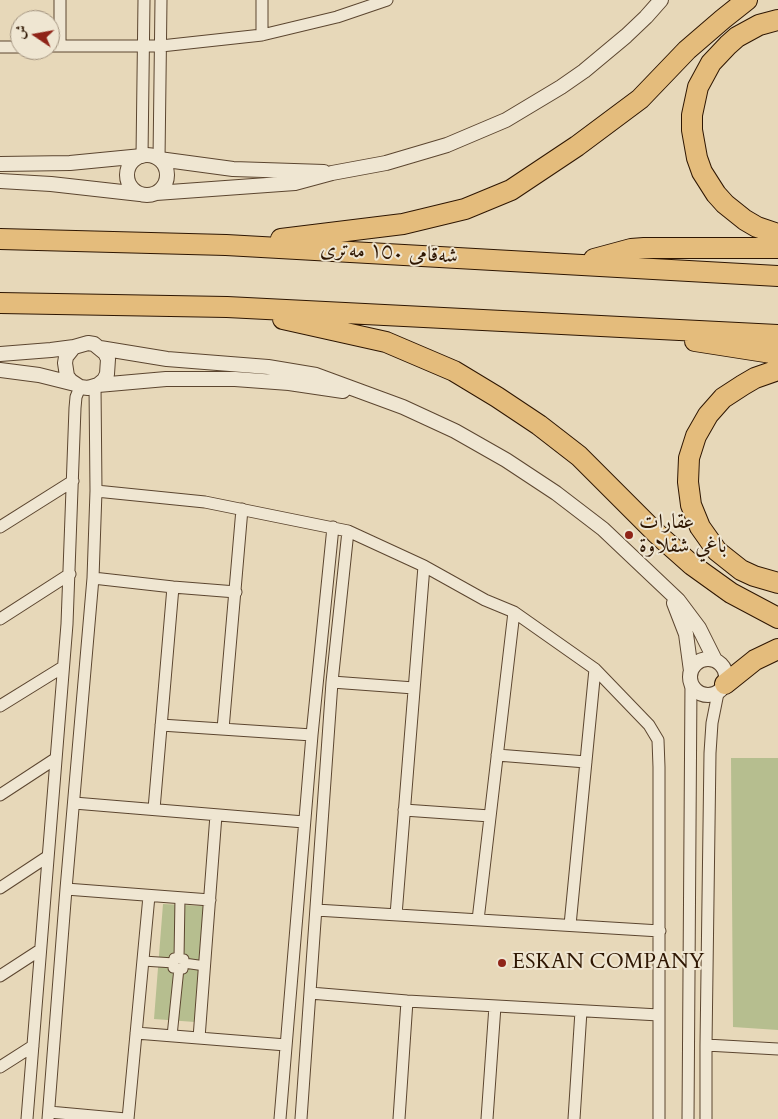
<!DOCTYPE html>
<meta charset="utf-8">
<style>
body{margin:0}
#map{position:relative;width:778px;height:1119px;overflow:hidden;background:#e7d8b9;font-family:Cardo,Amiri,serif}
canvas{display:block}
.north{position:absolute;left:10px;top:10px;width:50px;height:50px;box-sizing:border-box;background:#efe6d2;border:1px solid #a2937f;border-radius:50%;rotate:282deg;font-size:14px;font-weight:700;line-height:20px;text-align:center;color:#2e1602}
.north::after{content:'';display:block;margin:auto;width:18px;height:22px;background:#8f2418;clip-path:polygon(50% 0,100% 100%,50% 72%,0 100%)}
</style>
<div id="map">
<canvas width="778" height="1119"></canvas>
<div class="north">ش</div>
</div>
<script>
const context = document.querySelector('canvas').getContext('2d');
context.lineJoin = 'round';
function fill(path, color) {
  context.fillStyle = color;
  context.fill(path, 'evenodd');
}
function shape(rows) {
  const path = new Path2D();
  for (const r of rows) {
    if (r.length === 3) {
      path.moveTo(r[0] + r[2], r[1]);
      path.arc(r[0], r[1], r[2], 0, 2 * Math.PI);
      continue;
    }
    path.moveTo(r[0], r[1]);
    for (let i = 2; i < r.length; i += 2) path.lineTo(r[i], r[i + 1]);
  }
  return path;
}
function trace(path, color, width, dash) {
  context.strokeStyle = color;
  context.lineWidth = width;
  context.lineCap = dash ? 'butt' : 'round';
  context.setLineDash(dash || []);
  context.stroke(path);
}
function drawText(font, color, halo, rows, align = 'center') {
  context.font = font + ' Cardo,Amiri,serif';
  context.lineWidth = 4;
  context.setLineDash([]);
  context.textBaseline = 'middle';
  context.strokeStyle = halo;
  context.fillStyle = color;
  for (const [text, x, y, turn = 0] of rows) {
    context.save();
    context.translate(x, y);
    context.rotate((+turn || 0) * Math.PI / 180);
    context.textAlign = isNaN(turn) ? turn : align;
    if (halo) context.strokeText(text, 0, 0);
    context.fillText(text, 0, 0);
    context.restore();
  }
}
fill(shape([
 [731,758,778,758,778,1030,733,1027],
 [163,904,204,906,195,1022,154,1019]
]), '#b6be8f');
const pedestrian = shape([
 [174,958,184,959,183,969,173,968,174,958],
 [179,958,180,898],
 [143,961,174,963],
 [184,963,205,966],
 [172,1036,179,968]
]);
const minor = shape([
 [262,35,262,0],
 [50,46,161,46,262,35,337,17,387,0],
 [60,46,60,0],
 [0,47,20,47],
 [142,156,144,0],
 [159,159,161,0],
 [96,491,205,502,348,531,424,566,485,600,514,612,595,669,649,725,658,740,659,767,659,1119],
 [0,527,73,481],
 [93,578,173,587,236,592],
 [0,619,70,574],
 [332,682,414,688],
 [0,706,63,667],
 [161,725,312,735],
 [223,729,242,509],
 [497,755,586,762],
 [0,795,55,759],
 [74,803,304,822],
 [154,809,173,587],
 [404,810,490,816],
 [0,888,47,857],
 [66,889,210,900],
 [316,910,660,931],
 [396,915,424,566],
 [478,920,514,612],
 [570,925,595,669],
 [0,976,40,950],
 [310,993,407,1001,659,1015],
 [136,1033,286,1045],
 [199,1038,216,815],
 [706,1045,778,1049],
 [0,1067,33,1046],
 [49,1112,126,1119],
 [27,1119,67,624,75,408,76,397,80,387],
 [48,1119,66,889,93,578,96,491,95,386],
 [128,1119,149,896],
 [280,1119,312,735,333,527],
 [301,1119,332,682,348,531],
 [399,1119,407,1001],
 [487,1119,495,1006],
 [574,1119,581,1011],
 [688,1119,691,683],
 [706,1119,706,1045,710,753,712,723,718,693]
]);
const tertiary = shape([
 [147,175,20],
 [159,159,233,169,324,172],
 [0,164,70,163,142,156],
 [0,181,51,184,140,194],
 [156,193,295,183,332,173,386,163,447,145,506,120,561,87,584,71,626,36,646,17,661,0],
 [100,348,167,359,268,367,316,375,403,407,455,431,506,460,556,493,603,529,678,600,699,628,715,660],
 [0,354,51,350,74,347,88,343,94,344,105,353,108,359,107,374,104,380,98,385,88,388,80,387,71,381,67,376,65,363,66,357,74,347],
 [0,370,39,375,75,384],
 [98,385,166,379,235,379,289,383,343,391],
 [674,603,686,634,691,671],
 [708,677,18]
]);
const motorway = shape([
 [778,20,759,25,737,37,728,45,711,63,698,87,692,115,692,130,697,158,702,172,716,194,725,204,745,220,757,227,778,234],
 [0,239,226,245,778,276],
 [281,239,403,224,465,209,511,190,577,146,640,99,687,50,723,19,747,0],
 [594,259,631,249,644,248,778,248],
 [0,303,227,307,778,335],
 [283,319,386,342,454,371,497,397,539,425,579,456,656,533,692,565,731,593,778,618],
 [695,341,778,354],
 [778,370,755,378,743,385,723,398,708,415,696,436,689,458,688,482,691,505,700,527,717,551,741,570,754,576,778,583],
 [725,684,755,660,778,649]
]);
trace(pedestrian, '#5c4630', 11);
trace(minor, '#5c4630', 13);
trace(tertiary, '#5c4630', 16);
trace(motorway, '#2e1602', 22);
trace(pedestrian, '#efe6d2', 9);
trace(minor, '#efe6d2', 11);
trace(tertiary, '#efe6d2', 14);
trace(motorway, '#e4bc7c', 20);
for (const [x, y, r, color] of [
 [629,535,5,"#8f2418"],
 [502,963,5,"#8f2418"]
]) {
  const dot = new Path2D();
  dot.arc(x, y, r, 0, 2 * Math.PI);
  context.fillStyle = color;
  context.fill(dot);
  trace(dot, '#efe6d2', 2);
}
drawText('21px', '#2e1602', '#efe6d2', [
 ["شەقامی ١٥٠ مەتری",389,254,3]
]);
drawText('21px', '#2e1602', '#efe6d2', [
 ["عقارات",639,523],
 ["باغي شقلاوة",639,547],
 ["ESKAN COMPANY",512,963]
], 'left');
</script>
